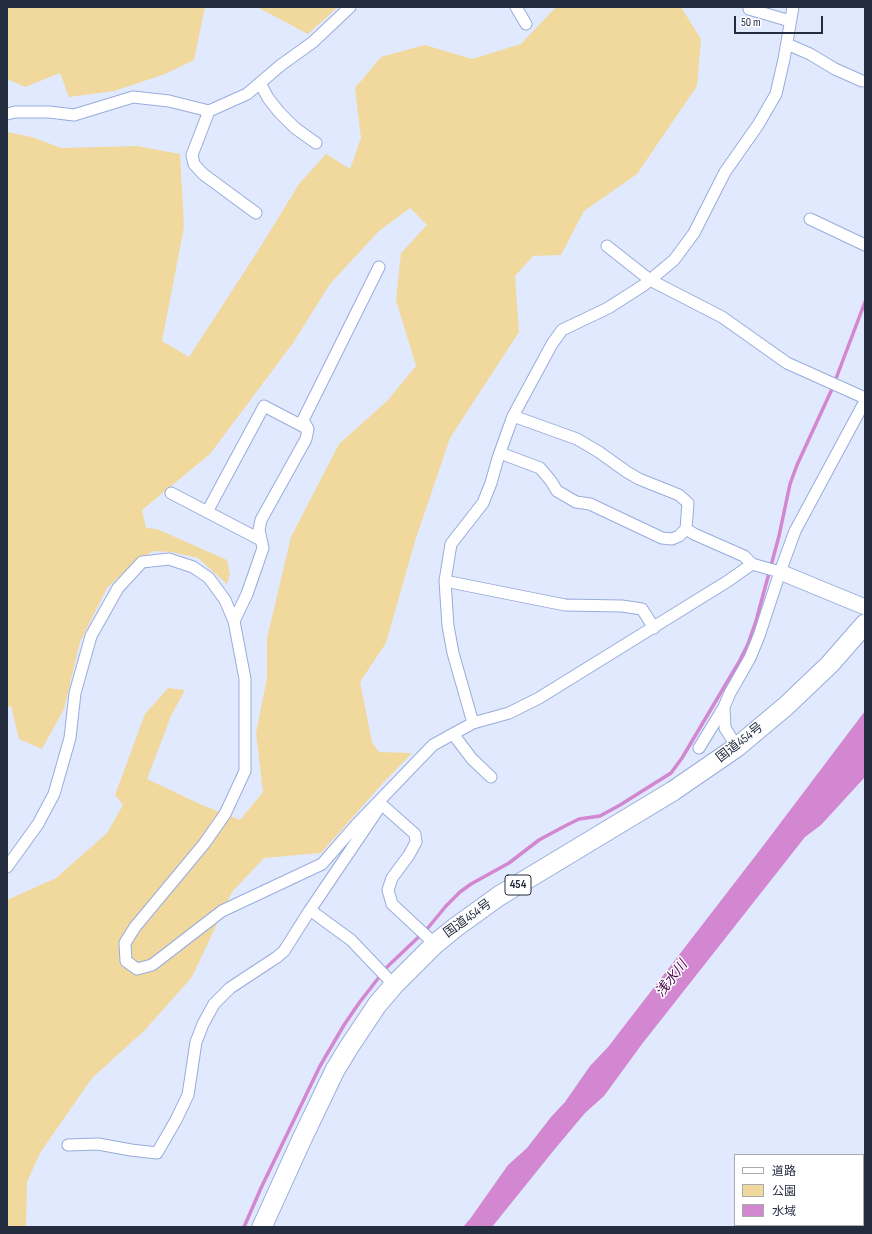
<!DOCTYPE html>
<meta charset="utf-8">
<style>
body{margin:0}
#map{position:relative;width:872px;height:1234px;overflow:hidden;background:#e1e9fe;font-family:"Sofia Sans Condensed","Noto Sans JP",sans-serif}
canvas{display:block}
.frame{position:absolute;inset:0;border:8px solid #242c3f;pointer-events:none}
.legend{position:absolute;left:734px;top:1154px;width:130px;height:72px;box-sizing:border-box;background:#fff;border:1px solid #a7abb2;margin:0;padding:5px 7px;list-style:none;font-size:12px;color:#242c3f}
.legend li{display:flex;align-items:center;gap:8px;height:20px}
.legend b{width:20px;border:1px solid #a7abb2}
.scale{position:absolute;left:734px;top:16px;width:89px;height:18px;box-sizing:border-box;border:2px solid #242c3f;border-top:0;padding-left:5px;font-size:12px;line-height:14px;white-space:nowrap;color:#242c3f;-webkit-text-stroke:3px #fff;paint-order:stroke}
</style>
<div id="map">
<canvas width="872" height="1234"></canvas>
<div class="frame"></div>
<ul class="legend">
<li><b style="height:5px;background:#fff"></b>道路</li>
<li><b style="height:11px;background:#f1d89d"></b>公園</li>
<li><b style="height:11px;background:#d287d0"></b>水域</li>
</ul>
<div class="scale">50 m</div>
</div>
<script>
const context = document.querySelector('canvas').getContext('2d');
context.lineJoin = 'round';
function fill(path, color) {
  context.fillStyle = color;
  context.fill(path, 'evenodd');
}
function shape(rows) {
  const path = new Path2D();
  for (const r of rows) {
    path.moveTo(r[0], r[1]);
    for (let i = 2; i < r.length; i += 2) path.lineTo(r[i], r[i + 1]);
  }
  return path;
}
function trace(path, color, width, dash) {
  context.strokeStyle = color;
  context.lineWidth = width;
  context.lineCap = dash ? 'butt' : 'round';
  context.setLineDash(dash || []);
  context.stroke(path);
}
function drawText(font, color, halo, rows, align = 'center') {
  context.font = font + ' "Sofia Sans Condensed","Noto Sans JP",sans-serif';
  context.lineWidth = 3;
  context.setLineDash([]);
  context.textBaseline = 'middle';
  context.strokeStyle = halo;
  context.fillStyle = color;
  for (const [text, x, y, turn = 0] of rows) {
    context.save();
    context.translate(x, y);
    context.rotate((+turn || 0) * Math.PI / 180);
    context.textAlign = isNaN(turn) ? turn : align;
    if (halo) context.strokeText(text, 0, 0);
    context.fillText(text, 0, 0);
    context.restore();
  }
}
fill(shape([
 [7,7,205,7,194,60,165,74,114,91,69,97,60,73,25,87,7,79],
 [257,7,338,7,308,34],
 [556,7,681,7,701,39,697,86,637,174,584,211,561,255,533,256,515,276,519,332,450,438,415,541,386,643,360,682,372,742,379,752,412,753,383,783,321,853,264,858,232,892,192,977,144,1031,92,1078,40,1153,27,1182,26,1227,7,1227,7,900,56,878,107,833,123,805,115,795,145,714,168,688,185,690,171,716,147,779,202,805,240,820,263,792,256,733,267,678,267,638,291,537,339,444,387,401,416,366,396,300,401,253,427,225,410,208,379,231,330,284,293,343,210,454,142,510,146,528,157,529,227,560,230,574,227,584,198,558,171,552,153,551,134,563,107,588,80,642,64,709,42,749,19,739,11,706,7,707,7,132,32,137,61,148,137,146,180,154,184,227,162,341,189,357,261,246,299,184,326,154,350,169,361,138,355,88,381,57,425,45,472,59,521,44]
]), '#f1d89d');
fill(shape([
 [865,711,865,777,821,825,805,837,642,1044,604,1096,585,1113,554,1150,492,1227,463,1227,470,1219,508,1165,527,1148,551,1117,565,1102,590,1066,608,1047,763,846]
]), '#d287d0');
trace(shape([
 [244,1227,261,1188,320,1066,344,1025,359,1003,387,967,427,929,446,906,460,892,471,884,509,863,539,840,563,827,579,819,600,816,620,805,671,773,682,758,739,662,748,644,756,621,779,536,790,484,797,465,832,389,865,302]
]), '#d287d0', 3.5);
const street = shape([
 [516,7,526,24],
 [749,9,790,21],
 [787,44,810,54,835,69,862,81],
 [260,83,268,98,279,112,295,128,316,143],
 [209,111,192,155,194,164,203,174,256,213],
 [7,114,15,112,49,112,74,115,133,97,169,101,209,111,247,94,281,65,313,42,350,7],
 [810,219,865,245],
 [607,246,650,280,722,317,787,363,865,398],
 [513,416,577,439,599,452,627,472,639,479,679,495,688,503,686,529,694,534,744,556,752,564],
 [500,453,540,468,551,481,557,491,576,502,590,504,662,538,672,539,679,536,686,529],
 [171,493,261,540],
 [207,512,264,406,308,429],
 [445,581,565,605,622,606,642,609,654,628],
 [234,621,247,594,263,548,259,530,261,520,306,439,308,429,303,420,379,267],
 [473,723,453,653,448,626,445,581,451,544,483,503,491,483,498,458,513,416,552,344,562,330,608,308,644,285,674,260,694,233,725,172,758,125,776,94,784,59,793,7],
 [453,734,472,759,491,777],
 [737,747,725,728,724,707,730,693,750,658,759,636,780,572,795,531,865,401],
 [699,748,724,707],
 [381,804,415,834,416,842,409,855,392,878,388,890,392,904,435,944],
 [7,867,38,824,54,794,70,738,75,693,91,636,118,588,142,562,169,559,193,567,209,578,225,600,234,621,245,679,245,771,225,814,204,844,135,927,125,943,126,961,137,969,152,965,222,911,322,864,356,825,433,745,473,723,509,713,539,698,728,581,752,564,780,572],
 [310,910,351,940,394,985],
 [68,1145,98,1144,131,1150,157,1153,176,1120,188,1095,196,1042,203,1024,214,1004,230,988,277,957,284,951,310,910,377,811]
]);
const secondary = shape([
 [780,572,865,607]
]);
const highway = shape([
 [262,1227,301,1141,335,1070,349,1047,377,1005,394,985,435,944,456,927,499,896,673,791,737,747,786,706,830,664,865,624]
]);
trace(street, '#98acdc', 13);
trace(secondary, '#98acdc', 17);
trace(highway, '#98acdc', 21);
trace(street, '#fff', 11);
trace(secondary, '#fff', 15);
trace(highway, '#fff', 19);
for (const [x, y, w] of [
 [518,885,26]
]) {
  const box = new Path2D();
  box.roundRect(x - w / 2, y - 10, w, 20, 3);
  context.fillStyle = '#fff';
  context.fill(box);
  trace(box, '#242c3f', 1);
}
drawText('bold 12px', '#242c3f', null, [
 ["454",518,885]
]);
drawText('13px', '#242c3f', '#fff', [
 ["国道454号",740,743,-38],
 ["国道454号",468,919,-36]
]);
drawText('italic 14px', '#500b51', '#fff', [
 ["浅水川",672,979,-52]
]);
</script>
